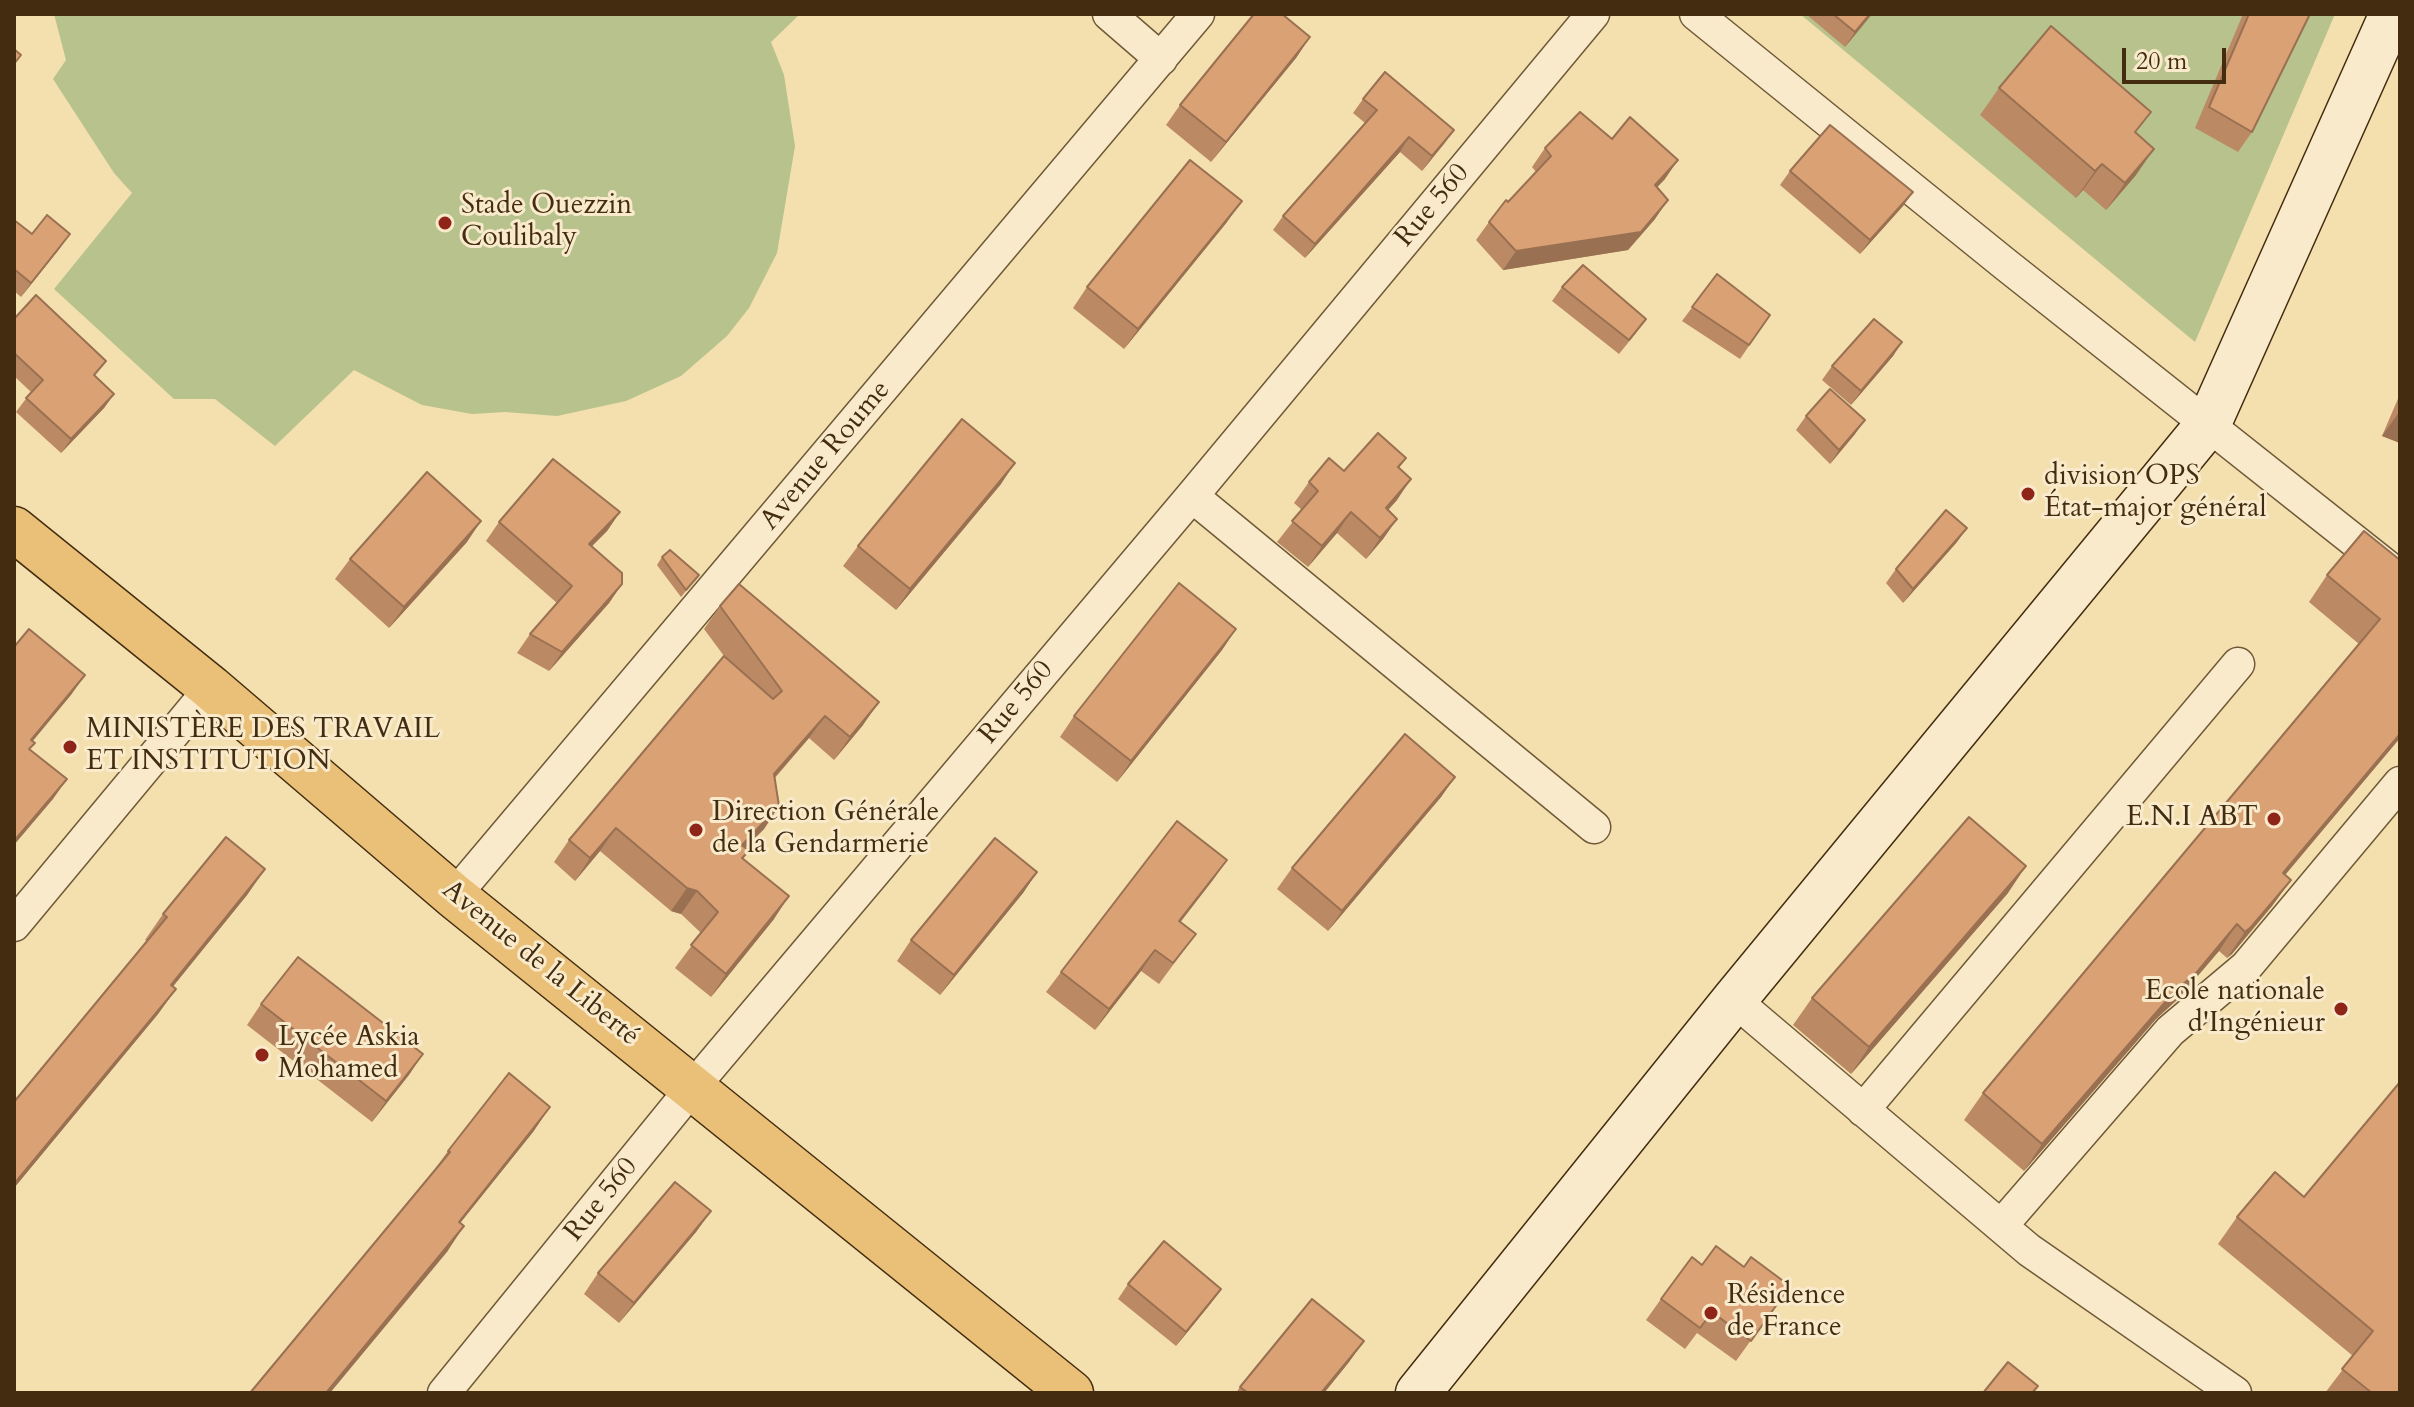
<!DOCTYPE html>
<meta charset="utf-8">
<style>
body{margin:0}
#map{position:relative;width:2414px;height:1407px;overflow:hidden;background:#f4dfaf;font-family:Cardo,serif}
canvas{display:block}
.frame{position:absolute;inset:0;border:16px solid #432c0f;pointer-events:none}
.scale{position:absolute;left:2122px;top:48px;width:104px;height:36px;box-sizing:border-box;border:4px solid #432c0f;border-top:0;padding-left:10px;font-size:24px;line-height:28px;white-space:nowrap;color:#432c0f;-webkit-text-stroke:6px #f8eacb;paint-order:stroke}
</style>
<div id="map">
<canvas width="2414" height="1407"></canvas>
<div class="frame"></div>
<div class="scale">20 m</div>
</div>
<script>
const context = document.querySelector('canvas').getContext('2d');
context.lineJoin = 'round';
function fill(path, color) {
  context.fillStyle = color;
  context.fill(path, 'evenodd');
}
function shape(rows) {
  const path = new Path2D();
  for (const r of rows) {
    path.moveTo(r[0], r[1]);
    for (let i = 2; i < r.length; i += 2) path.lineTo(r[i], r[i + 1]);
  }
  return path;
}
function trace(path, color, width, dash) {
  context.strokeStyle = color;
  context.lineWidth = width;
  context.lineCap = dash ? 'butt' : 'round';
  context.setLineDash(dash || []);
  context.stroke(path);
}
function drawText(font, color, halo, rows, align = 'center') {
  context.font = font + ' Cardo,serif';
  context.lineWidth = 6;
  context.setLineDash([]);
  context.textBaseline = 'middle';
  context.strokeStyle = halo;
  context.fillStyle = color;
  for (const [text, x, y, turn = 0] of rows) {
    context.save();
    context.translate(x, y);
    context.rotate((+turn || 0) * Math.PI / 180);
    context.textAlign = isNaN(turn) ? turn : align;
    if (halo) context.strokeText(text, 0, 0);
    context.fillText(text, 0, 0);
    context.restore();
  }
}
fill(shape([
 [54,14,800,14,771,42,784,75,795,146,777,253,749,308,727,336,681,376,626,401,557,416,505,412,472,414,422,405,354,370,275,446,215,399,174,399,54,289,132,193,114,173,53,79,66,60],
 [1800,14,2335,14,2195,342]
]), '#b8c28d');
const street = shape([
 [1109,14,1161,59],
 [1696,14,2005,264,2400,577],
 [1192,496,1594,827],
 [454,896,1198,14],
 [14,925,211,688],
 [1734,1000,2029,1250,2235,1393],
 [1863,1110,2238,664],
 [2001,1226,2170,1031,2246,967,2400,783],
 [444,1393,693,1087,1192,496,1593,14]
]);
const secondary = shape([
 [1418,1393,1734,1000,2209,423,2392,14]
]);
const primary = shape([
 [14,529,211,688,454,896,1071,1393]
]);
trace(street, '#6f5937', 35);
trace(secondary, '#432c0f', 47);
trace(primary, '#432c0f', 47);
trace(street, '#f8eacb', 32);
trace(secondary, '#f8eacb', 44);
trace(primary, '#eac078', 44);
fill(shape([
 [1806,14,1872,14,1845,47],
 [2243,14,2310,14,2252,132,2238,152,2195,128],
 [1310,37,1296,58,1211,162,1166,125,1180,105],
 [1999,88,2136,133,2136,175,2106,210,2083,190,2076,198,1980,115],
 [1363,99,1454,130,1422,171,1400,152,1305,258,1273,230,1283,216,1365,123,1353,113],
 [1612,139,1665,179,1657,187,1655,219,1628,250,1503,270,1476,240,1489,222,1536,172,1532,167,1545,148],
 [1790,171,1913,192,1903,206,1860,254,1780,185],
 [14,220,32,234,60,248,21,297,14,291],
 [1227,222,1124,349,1073,308,1087,287],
 [1717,274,1770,315,1740,359,1682,321],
 [1562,287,1636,333,1619,354,1552,301],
 [14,319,95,377,114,394,104,408,61,453,16,412,31,392,14,376],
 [1902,342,1893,356,1851,405,1822,380,1832,366],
 [2400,394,2400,443,2382,436],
 [1806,416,1855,434,1830,464,1796,430],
 [1406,458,1399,468,1397,500,1388,510,1397,519,1383,539,1366,559,1337,533,1308,567,1277,542,1302,510,1294,503,1309,482,1344,471],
 [1001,484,896,610,843,566,858,546],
 [620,512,607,531,591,547,622,584,609,603,549,671,517,653,530,634,557,603,486,541,499,522],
 [467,542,389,628,335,579,350,559],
 [1957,542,1903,603,1886,583,1896,569],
 [662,557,699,575,681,597,657,565],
 [2400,560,2400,738,2285,875,2291,880,2272,906,2232,954,2227,958,2219,951,2178,999,2156,1019,2024,1171,1964,1120,1983,1093,2359,644,2309,602,2327,575],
 [720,606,863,725,834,760,809,738,775,778,779,806,764,829,745,848,749,851,743,859,774,919,711,997,675,968,701,933,681,914,671,911,600,851,575,881,554,862,569,840,724,656,704,629],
 [1236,629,1222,650,1117,782,1060,737,1074,716],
 [1455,777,1441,797,1328,931,1277,889,1292,868],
 [1227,860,1180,922,1196,934,1159,984,1141,971,1095,1030,1046,992,1061,972],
 [265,869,247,895,173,986,176,989,158,1014,14,1188,14,1101,147,941,145,940,163,914],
 [1037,872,1023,893,940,995,897,961,911,940],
 [2008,893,1851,1074,1793,1025,1812,998],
 [261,1004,423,1054,372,1122,247,1025],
 [2400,1082,2400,1393,2325,1393,2353,1356,2218,1244,2237,1217,2304,1197],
 [550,1107,533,1132,460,1223,447,1252,430,1176,448,1151],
 [711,1211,696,1232,619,1323,584,1294,598,1273],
 [1702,1265,1744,1267,1790,1286,1736,1361,1697,1333,1685,1349,1646,1320,1661,1299],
 [1128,1284,1211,1303,1176,1346,1118,1299],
 [1364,1341,1349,1362,1324,1393,1236,1393,1240,1387]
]), '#bb8a65');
fill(shape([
 [1870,14,1872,14,1845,47,1855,32],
 [1310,37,1296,58,1211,162,1226,142],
 [1454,130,1444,144,1422,171,1432,156],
 [1409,137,1400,152,1305,258,1315,244],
 [2154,149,2136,175,2106,210,2125,183],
 [1678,160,1665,179,1642,203,1655,185],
 [2102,164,2083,190,2076,198,2095,171],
 [1913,192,1903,206,1860,254,1870,240],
 [1668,200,1655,219,1628,250,1503,270,1516,251],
 [1242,201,1227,222,1124,349,1138,329],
 [70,234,60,248,21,297,31,283],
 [1902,342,1893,356,1851,405,1861,391],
 [114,394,104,408,61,453,71,439],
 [2400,411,2400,443,2382,436],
 [1865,420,1855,434,1830,464,1839,450],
 [1015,463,1001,484,896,610,910,589],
 [1411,479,1397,500,1371,529,1386,508],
 [620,512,607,531,575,563,589,544],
 [1351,512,1337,533,1308,567,1322,546],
 [1397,519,1383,539,1366,559,1380,538],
 [481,521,467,542,389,628,404,607],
 [1967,528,1957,542,1903,603,1913,589],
 [622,584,609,603,549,671,562,652],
 [1236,629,1222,650,1117,782,1131,761],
 [85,675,71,695,17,760,31,740],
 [879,702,863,725,834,760,850,737],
 [825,716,809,738,758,796,774,774],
 [2400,734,2400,738,2264,900,2283,873],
 [1455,777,1441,797,1328,931,1342,911],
 [67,779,53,799,14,845,14,841],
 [779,806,764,829,726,867,742,845],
 [616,828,600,851,575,881,590,858],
 [1227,860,1213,880,1165,942,1179,921],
 [2026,866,2008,893,1851,1074,1869,1047],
 [265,869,247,895,154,1010,171,985],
 [1037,872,1023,893,940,995,954,975],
 [2291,880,2272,906,2232,954,2227,958,2245,932],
 [687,888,697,891,681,914,671,911],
 [789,896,774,919,711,997,726,974],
 [2237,924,2219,951,2178,999,2156,1019,2024,1171,2042,1144,2174,992],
 [1155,950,1141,971,1095,1030,1109,1009],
 [176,989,158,1014,14,1188,14,1184],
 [423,1054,409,1075,372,1122,386,1101],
 [550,1107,533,1132,441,1247,459,1222],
 [711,1211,696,1232,619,1323,634,1303],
 [464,1226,447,1252,330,1393,326,1393],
 [1221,1289,1211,1303,1176,1346,1186,1332],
 [1364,1341,1349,1362,1324,1393,1321,1393]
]), '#997152');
const building = shape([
 [1254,14,1282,14,1310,37,1226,142,1180,105,1254,14],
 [1833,14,1870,14,1855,32,1833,14],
 [2249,14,2310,14,2252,132,2209,107,2249,14],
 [2051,26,2151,112,2135,132,2154,149,2125,183,2102,164,2095,171,1999,88,2051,26],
 [14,49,21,55,14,64,14,49],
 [1385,72,1454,130,1432,156,1409,137,1315,244,1283,216,1377,110,1363,99,1385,72],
 [1580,112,1612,139,1630,117,1678,160,1655,185,1668,200,1641,232,1516,251,1489,222,1506,200,1508,202,1551,156,1545,148,1580,112],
 [1830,125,1913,192,1870,240,1790,171,1830,125],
 [1190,160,1242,201,1138,329,1087,287,1190,160],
 [47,215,70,234,31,283,14,269,14,220,32,234,47,215],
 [1583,265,1646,319,1629,340,1562,287,1583,265],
 [1717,274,1770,315,1749,345,1692,307,1717,274],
 [36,295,106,361,94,375,114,394,71,439,26,398,43,380,14,353,14,319,36,295],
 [1874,319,1902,342,1861,391,1832,366,1874,319],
 [1830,389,1865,420,1839,450,1806,416,1830,389],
 [962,419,1015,463,910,589,858,546,962,419],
 [1378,433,1406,458,1398,467,1411,479,1386,508,1397,519,1380,538,1351,512,1322,546,1292,521,1318,491,1309,482,1329,458,1344,471,1378,433],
 [553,459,620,512,589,544,622,573,622,584,562,652,530,634,572,586,499,522,553,459],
 [427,472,481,521,404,607,350,559,427,472],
 [1946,510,1967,528,1913,589,1896,569,1946,510],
 [2364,531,2400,560,2400,734,2283,873,2291,880,2251,927,2245,932,2237,924,2197,972,2174,992,2042,1144,1983,1093,2380,619,2327,575,2364,531],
 [670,550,699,575,686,590,662,557,670,550],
 [1179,583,1236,629,1131,761,1074,716,1179,583],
 [739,584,879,702,850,737,825,716,774,774,779,806,742,845,749,851,742,858,789,896,726,974,691,945,718,912,697,891,687,888,616,828,590,858,569,840,724,656,773,699,782,691,720,606,739,584],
 [29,629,85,675,31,740,35,743,29,749,67,779,14,841,14,647,29,629],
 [1405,734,1455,777,1342,911,1292,868,1405,734],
 [1969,817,2026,866,1869,1047,1812,998,1969,817],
 [1177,821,1227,860,1179,921,1196,934,1173,963,1155,950,1109,1009,1061,972,1177,821],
 [226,837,265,869,171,985,176,989,14,1184,14,1102,167,917,163,914,226,837],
 [995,838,1037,872,954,975,911,940,995,838],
 [298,957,423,1054,386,1101,261,1004,298,957],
 [509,1073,550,1107,459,1222,464,1226,326,1393,250,1393,450,1152,448,1151,509,1073],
 [2400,1082,2400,1393,2372,1393,2342,1369,2373,1331,2237,1217,2275,1172,2304,1197,2400,1082],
 [675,1182,711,1211,634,1303,598,1273,675,1182],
 [1164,1241,1221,1289,1186,1332,1128,1284,1164,1241],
 [1716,1246,1744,1267,1751,1257,1790,1286,1751,1341,1712,1312,1700,1328,1661,1299,1692,1257,1702,1265,1716,1246],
 [1312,1299,1364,1341,1321,1393,1248,1393,1240,1387,1312,1299],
 [2008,1362,2038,1386,2032,1393,1983,1393,2008,1362]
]);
fill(building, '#daa175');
trace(building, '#997152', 2);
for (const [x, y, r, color] of [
 [445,223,8,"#8f2418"],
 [2028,494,8,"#8f2418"],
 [70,747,8,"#8f2418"],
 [2274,819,8,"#8f2418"],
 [696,830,8,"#8f2418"],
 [2341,1009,8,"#8f2418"],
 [262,1055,8,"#8f2418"],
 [1711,1313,8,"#8f2418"]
]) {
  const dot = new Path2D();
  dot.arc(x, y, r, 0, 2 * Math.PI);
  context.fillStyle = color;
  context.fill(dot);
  trace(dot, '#f8eacb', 3);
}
drawText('28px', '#432c0f', '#f8eacb', [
 ["Rue 560",1433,206,-50],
 ["Avenue Roume",826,456,-50],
 ["Rue 560",1017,703,-50],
 ["Avenue de la Liberté",540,964,39],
 ["Rue 560",602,1200,-51]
]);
drawText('28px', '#432c0f', '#f8eacb', [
 ["Stade Ouezzin",461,207],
 ["Coulibaly",461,239],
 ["division OPS",2044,478],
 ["État-major général",2044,510],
 ["MINISTÈRE DES TRAVAIL",86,731],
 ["ET INSTITUTION",86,763],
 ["Direction Générale",712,814],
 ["de la Gendarmerie",712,846],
 ["E.N.I ABT",2258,819,"right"],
 ["Ecole nationale",2325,993,"right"],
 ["d'Ingénieur",2325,1025,"right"],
 ["Lycée Askia",278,1039],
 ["Mohamed",278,1071],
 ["Résidence",1727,1297],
 ["de France",1727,1329]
], 'left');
</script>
